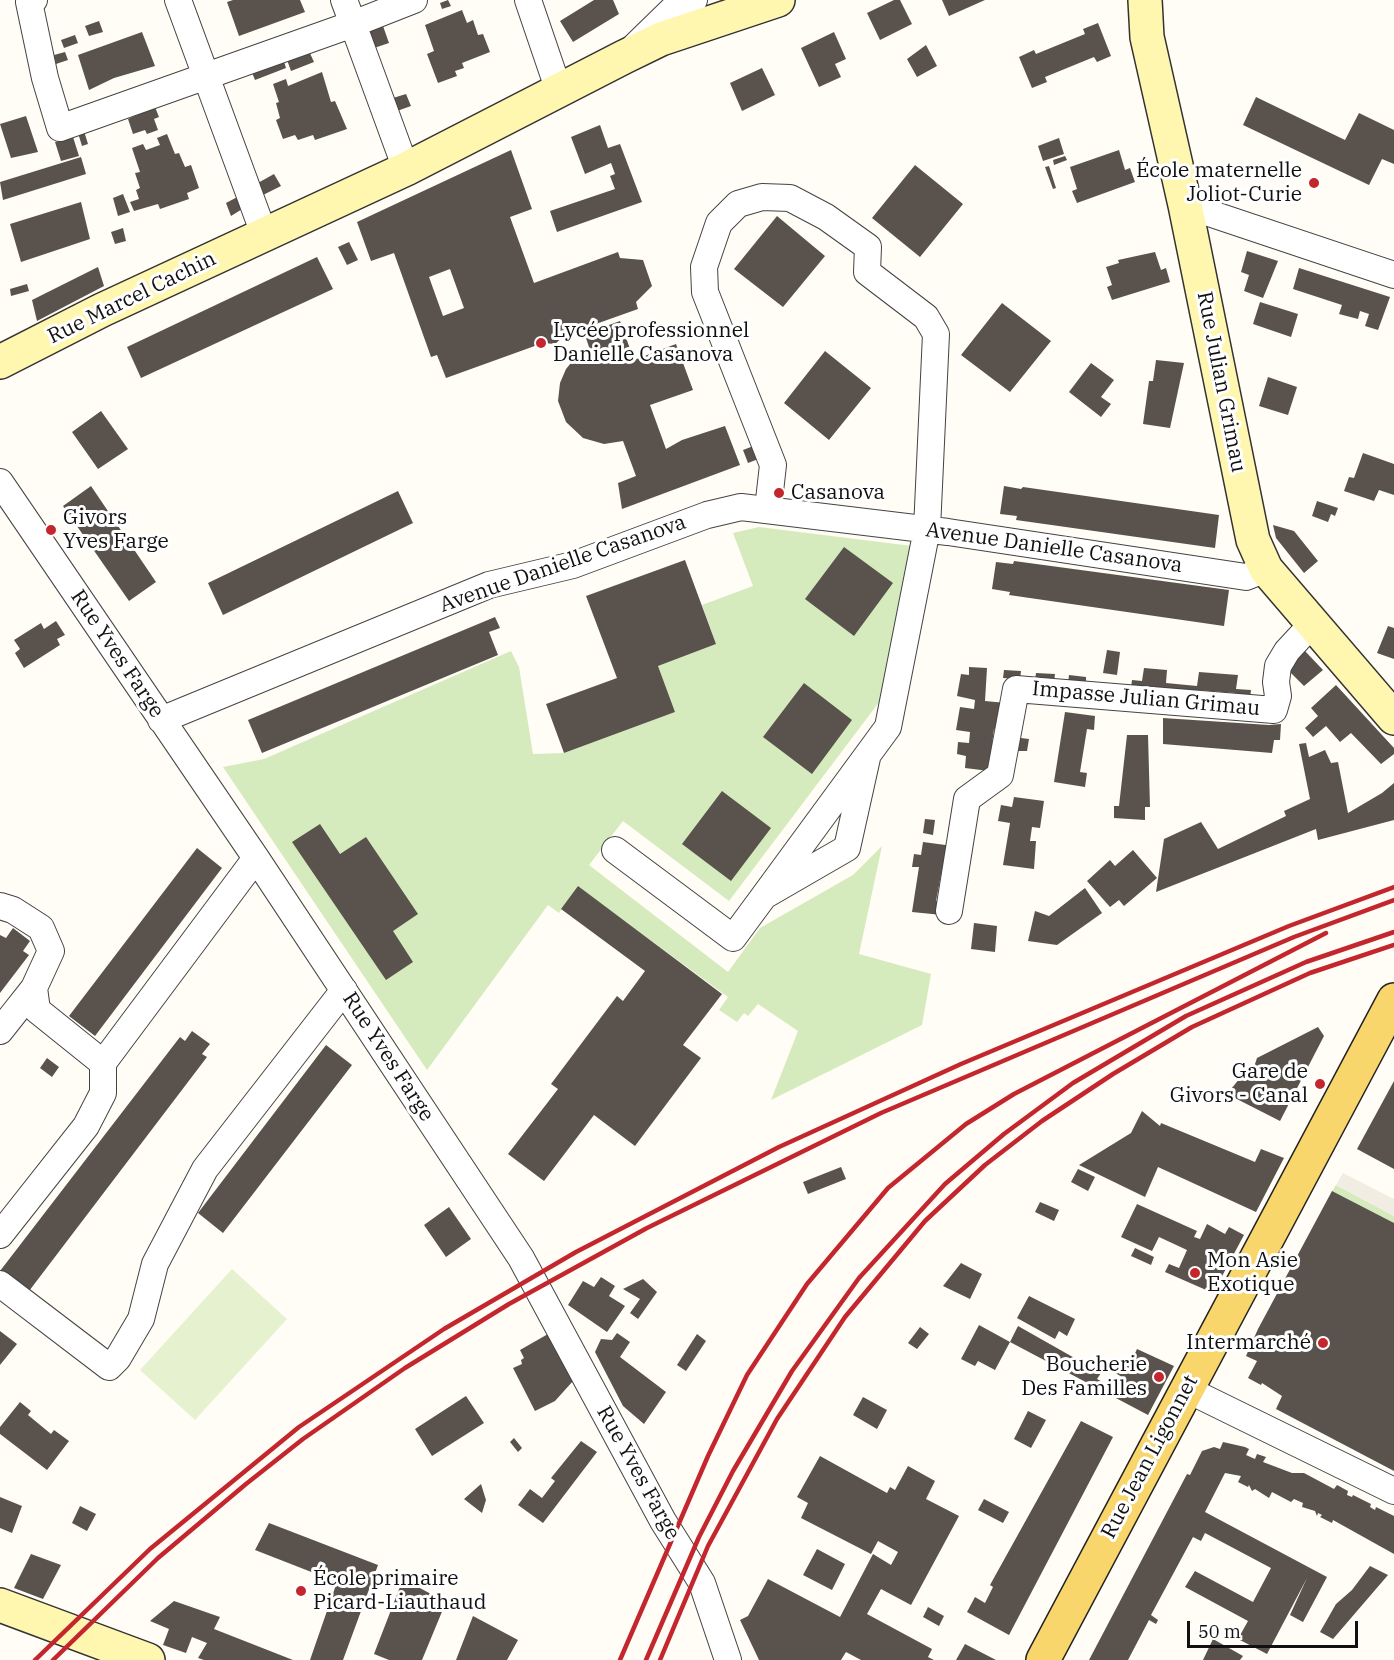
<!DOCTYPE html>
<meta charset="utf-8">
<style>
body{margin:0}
#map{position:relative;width:1394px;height:1660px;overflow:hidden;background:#fffdf5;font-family:"IBM Plex Serif",serif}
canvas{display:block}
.scale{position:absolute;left:1187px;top:1621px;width:171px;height:27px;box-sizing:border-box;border:3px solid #111;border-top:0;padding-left:8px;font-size:18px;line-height:21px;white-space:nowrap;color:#111;-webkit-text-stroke:4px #fff;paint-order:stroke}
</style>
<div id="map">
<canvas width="1394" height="1660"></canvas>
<div class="scale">50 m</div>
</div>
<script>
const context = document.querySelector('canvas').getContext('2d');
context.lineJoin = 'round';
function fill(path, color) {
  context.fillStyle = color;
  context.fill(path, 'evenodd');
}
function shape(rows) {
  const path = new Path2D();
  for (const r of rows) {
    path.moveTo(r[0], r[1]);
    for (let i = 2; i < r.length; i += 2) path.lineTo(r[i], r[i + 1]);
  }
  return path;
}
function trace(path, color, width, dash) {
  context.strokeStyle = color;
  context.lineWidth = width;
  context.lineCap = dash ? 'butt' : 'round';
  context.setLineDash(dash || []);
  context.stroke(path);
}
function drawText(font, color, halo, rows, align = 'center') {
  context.font = font + ' "IBM Plex Serif",serif';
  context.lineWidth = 6;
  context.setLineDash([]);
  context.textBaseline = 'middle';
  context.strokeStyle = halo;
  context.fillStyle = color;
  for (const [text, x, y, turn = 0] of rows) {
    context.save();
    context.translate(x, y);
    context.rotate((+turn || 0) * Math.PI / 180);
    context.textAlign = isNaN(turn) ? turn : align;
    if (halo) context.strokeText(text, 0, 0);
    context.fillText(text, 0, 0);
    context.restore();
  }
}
fill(shape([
 [759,527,912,546,892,685,729,901,623,821,589,865,728,972,760,928,853,875,882,846,859,954,931,974,922,1025,771,1100,798,1031,758,1004,748,1016,744,1013,737,1022,719,1010,728,997,578,887,559,913,548,905,427,1070,223,767,264,759,511,651,519,667,533,754,564,753,675,712,658,666,716,644,702,605,753,586,733,533],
 [1336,1185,1394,1216,1394,1223,1332,1191]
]), '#d5ebbd');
fill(shape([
 [232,1269,287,1319,195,1420,140,1370]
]), '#e6f2cf');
fill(shape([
 [1343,1173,1394,1199,1394,1216,1336,1185]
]), '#f1ede2');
fill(shape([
 [233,0,300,0,305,12,239,36,227,2],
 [448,0,451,6,442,9,440,3],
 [594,0,613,0,619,14,573,42,560,21],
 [894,0,900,0,912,24,880,40,867,13],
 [942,0,985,0,949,16],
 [462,10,467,23,473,20,478,35,483,34,490,52,462,63,464,68,455,71,457,76,438,83,427,54,434,51,425,25],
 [99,21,103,32,89,36,85,26],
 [1098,23,1111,56,1097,62,1094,57,1045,77,1047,82,1032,88,1019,57,1034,50,1036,54,1085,34,1083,29],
 [383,26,389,43,374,48,368,31],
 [142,32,155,66,114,78,89,90,78,55],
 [834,32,846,59,835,64,841,77,819,87,801,48],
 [75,35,78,43,64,48,61,40],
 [926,45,937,66,917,77,907,59],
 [308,49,314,62,291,71,286,57],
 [65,52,68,60,56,64,54,55],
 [283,58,286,68,255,80,251,70],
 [762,68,775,95,742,111,730,83],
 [322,72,331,102,335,101,347,129,315,140,313,135,298,140,295,135,283,139,276,120,280,118,276,103,279,102,273,84,286,79,288,86],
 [406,94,411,106,397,111,393,98],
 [1256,97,1345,140,1359,113,1394,130,1394,164,1382,159,1369,185,1243,125],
 [155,107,159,117,154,119,158,130,147,134,145,130,133,134,128,119],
 [26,116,38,152,11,158,0,124],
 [600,125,608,148,620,144,642,202,557,232,550,211,615,189,610,176,615,174,611,163,585,174,571,137],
 [84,131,88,144,82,146,78,133],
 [167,134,175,154,179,153,185,167,191,165,199,188,187,193,189,199,160,209,158,204,134,211,130,202,139,199,136,190,140,188,135,173,140,172,132,148,143,144,146,150,160,145,157,138],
 [73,137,79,156,61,161,55,142],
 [1059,138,1064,154,1043,161,1038,146],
 [511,150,532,209,510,217,534,283,618,252,620,258,643,260,652,286,636,302,638,309,593,325,595,330,620,321,634,360,676,344,693,390,650,405,666,449,682,440,725,426,740,465,622,509,618,483,636,476,623,441,604,444,583,438,566,422,558,401,560,383,566,369,575,358,590,350,583,329,565,335,555,344,543,343,446,378,437,355,431,357,394,253,371,261,357,222],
 [450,269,464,308,443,316,429,277],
 [1119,150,1125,170,1130,168,1135,182,1077,203,1072,191,1077,189,1070,167],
 [1065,156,1067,160,1054,165,1053,160],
 [81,157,86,174,3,200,0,182],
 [915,165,963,204,920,257,872,218],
 [1049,166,1056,188,1053,189,1045,167],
 [274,174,281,186,261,196,256,184],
 [123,194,130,212,118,216,113,198],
 [243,194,247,206,231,216,226,203],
 [81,202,90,239,21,262,10,224],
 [777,216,825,256,783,307,734,269],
 [123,228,126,241,115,244,111,232],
 [349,242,358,260,347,265,338,247],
 [1247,251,1278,261,1263,298,1244,291,1249,275,1241,272],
 [1155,252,1161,270,1166,268,1170,282,1112,300,1107,287,1112,285,1106,267,1119,263,1118,260],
 [317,257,333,289,141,378,127,347],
 [98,267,104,286,37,321,32,300],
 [1299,268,1390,297,1378,330,1365,326,1369,314,1360,311,1358,319,1339,314,1342,305,1293,289],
 [27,284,29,291,11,296,10,289],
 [1260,302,1298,314,1291,337,1253,324],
 [1002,303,1051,341,1010,392,961,355],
 [825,351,871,388,829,440,784,403],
 [1156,360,1184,363,1170,428,1143,424,1149,381,1153,381],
 [1091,363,1114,380,1101,397,1111,404,1101,417,1069,392],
 [1268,377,1297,387,1288,415,1259,406],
 [101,411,128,449,98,469,72,432],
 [756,445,761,458,748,463,743,450],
 [1363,453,1394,464,1394,495,1379,490,1374,501,1344,491,1349,477,1354,478],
 [91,486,156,582,129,601,63,506],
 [1004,486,1021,489,1023,487,1219,515,1215,548,1016,520,1017,516,1000,514],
 [398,491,413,523,223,615,208,583],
 [1317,501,1338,508,1335,516,1331,514,1328,522,1312,516],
 [1273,525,1294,531,1318,561,1304,573,1276,538],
 [844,547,893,583,854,636,805,599],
 [685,560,716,644,658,666,675,712,564,753,546,704,617,678,586,596],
 [1014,561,1229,590,1224,626,1009,595,1010,592,992,589,996,562,1013,564],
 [495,617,500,628,489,632,498,655,262,753,248,720],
 [56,621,65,635,57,639,60,645,24,668,15,653,20,649,14,640,41,623,44,629],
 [1388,626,1394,628,1394,659,1377,653],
 [1107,650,1120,652,1117,675,1103,673],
 [1304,650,1323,670,1304,686,1289,671,1288,664],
 [969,667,987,668,985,701,1006,703,998,730,994,729,992,744,997,744,989,771,965,768,966,756,957,754,958,742,969,743,970,732,956,730,960,707,974,709,975,700,957,696,961,674,969,675],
 [1144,668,1167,670,1166,683,1197,686,1199,672,1238,675,1236,689,1251,690,1250,698,1235,697,1236,693,1197,690,1196,694,1131,688,1132,680,1142,681],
 [1004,670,1021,671,1020,679,1003,678],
 [1036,673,1055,674,1054,682,1035,680],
 [1069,675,1086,677,1086,684,1068,683],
 [804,683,852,720,812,774,763,737],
 [1336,685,1394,748,1394,754,1381,764,1351,733,1340,742,1326,726,1313,737,1305,728,1318,716,1311,708],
 [1065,712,1095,716,1094,730,1087,729,1080,772,1087,773,1085,787,1054,782],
 [1163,718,1269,725,1281,724,1280,740,1274,740,1272,753,1163,744],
 [1127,735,1148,735,1150,807,1145,807,1145,820,1114,818,1114,806,1119,806],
 [1013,737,1029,739,1027,751,1011,751],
 [1306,743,1309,757,1325,750,1331,763,1338,762,1348,813,1382,793,1394,783,1394,820,1318,840,1316,829,1156,892,1164,839,1201,822,1218,849,1286,816,1284,811,1310,799,1299,744],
 [722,791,771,828,731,881,682,844],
 [1014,797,1044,801,1040,828,1032,827,1030,841,1036,841,1034,869,1003,865,1010,823,998,821,1001,805,1012,807],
 [925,819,935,820,933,835,923,833],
 [320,824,340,854,366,837,418,914,393,931,413,962,386,980,292,842],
 [923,842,953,846,951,860,944,859,936,901,944,902,942,915,912,912,919,867,912,867,914,854,921,855],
 [197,848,222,868,95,1036,69,1016],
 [1133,850,1157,878,1124,906,1119,900,1110,907,1087,881,1110,860,1115,866],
 [578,886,722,994,683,1045,701,1058,635,1146,594,1115,544,1181,508,1154,558,1089,551,1084,617,996,623,1001,645,971,561,909],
 [1085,888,1102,913,1057,945,1028,941,1035,911,1049,916],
 [974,923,997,926,995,952,971,949],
 [13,928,30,941,23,951,29,955,0,993,0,935,6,938],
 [1318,1027,1324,1036,1280,1121,1227,1094,1240,1078,1252,1073,1257,1058],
 [192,1031,210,1044,202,1054,207,1057,26,1295,0,1274,0,1271,180,1037,185,1041],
 [326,1045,352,1065,223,1233,198,1213],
 [47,1058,59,1067,52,1077,40,1068],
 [1394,1081,1394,1169,1357,1149],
 [1142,1111,1160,1126,1161,1123,1255,1162,1261,1149,1284,1158,1256,1212,1158,1167,1145,1197,1079,1165,1131,1133],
 [841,1167,846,1179,808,1194,803,1182],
 [1078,1169,1095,1177,1088,1191,1071,1182],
 [1332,1191,1394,1223,1394,1471,1276,1409,1282,1396,1262,1383,1261,1385,1248,1378,1257,1361,1246,1356,1258,1329],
 [1040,1202,1059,1210,1054,1221,1035,1212],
 [1137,1204,1197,1231,1194,1237,1200,1239,1207,1224,1225,1234,1229,1227,1244,1235,1213,1293,1165,1272,1169,1264,1179,1268,1187,1250,1159,1237,1152,1251,1121,1237],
 [449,1207,471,1239,446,1257,424,1225],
 [1135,1248,1154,1257,1151,1265,1131,1256],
 [961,1263,982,1274,970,1299,943,1286],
 [601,1277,615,1286,609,1296,625,1306,607,1332,568,1305,583,1281,594,1287],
 [643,1279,657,1292,638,1319,630,1313,640,1299,623,1289],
 [1029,1296,1075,1319,1067,1336,1059,1331,1055,1339,1017,1318],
 [979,1325,1010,1342,1018,1326,1101,1373,1097,1379,1116,1389,1122,1377,1112,1371,1119,1359,1124,1361,1132,1360,1137,1349,1174,1366,1148,1415,1010,1342,995,1370,978,1361,975,1366,961,1359],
 [920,1327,929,1334,917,1349,908,1343],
 [0,1331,17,1344,0,1365],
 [617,1333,630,1342,620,1357,666,1392,644,1424,623,1406,595,1352,601,1339,612,1340],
 [548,1334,573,1381,555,1401,535,1411,513,1368,522,1364,521,1360,524,1358,520,1350],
 [697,1334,706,1341,686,1371,677,1365],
 [466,1396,484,1423,432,1456,415,1429],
 [863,1397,887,1410,877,1429,853,1415],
 [20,1402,31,1411,28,1415,51,1434,54,1430,69,1441,47,1470,0,1434,0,1427],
 [1028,1411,1046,1420,1031,1448,1014,1439],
 [1081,1421,1113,1437,1009,1635,967,1612,975,1597,985,1603,993,1587,990,1585],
 [514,1438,522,1448,518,1452,510,1442],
 [581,1441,597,1452,543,1523,518,1505,530,1489,542,1498,555,1481,551,1478],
 [1223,1442,1245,1447,1249,1449,1246,1455,1255,1459,1257,1454,1266,1457,1263,1462,1292,1473,1304,1473,1334,1489,1337,1485,1348,1491,1347,1495,1352,1497,1353,1495,1371,1504,1370,1507,1375,1510,1376,1507,1394,1516,1394,1554,1333,1520,1332,1523,1320,1517,1322,1515,1318,1513,1317,1516,1315,1511,1302,1507,1303,1503,1294,1499,1291,1502,1272,1492,1269,1498,1255,1489,1252,1491,1249,1485,1248,1487,1238,1482,1241,1476,1225,1473,1205,1512,1327,1577,1303,1622,1290,1615,1307,1578,1267,1654,1238,1639,1248,1621,1185,1587,1195,1571,1253,1602,1271,1568,1205,1533,1201,1541,1193,1537,1151,1615,1158,1620,1156,1624,1149,1620,1128,1660,1089,1660,1187,1474,1190,1475,1202,1451,1214,1447,1220,1449],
 [820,1456,887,1493,890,1487,895,1490,908,1466,935,1481,926,1499,959,1516,911,1605,881,1589,867,1614,932,1649,928,1657,934,1660,861,1660,846,1652,841,1660,759,1660,740,1620,748,1616,768,1579,840,1617,873,1554,891,1565,898,1552,878,1541,871,1554,801,1518,808,1503,797,1497],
 [481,1484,486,1500,482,1513,464,1499],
 [0,1497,22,1506,12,1533,0,1528],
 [984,1499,1009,1512,1003,1523,978,1510],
 [80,1506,96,1514,87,1531,72,1523],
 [269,1523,378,1565,343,1660,310,1660,337,1582,255,1550],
 [817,1549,845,1564,832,1590,803,1575],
 [31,1554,61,1565,43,1599,14,1588],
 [1370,1566,1388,1575,1333,1639,1320,1632,1336,1604,1352,1590],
 [403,1579,446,1602,422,1660,389,1660,374,1654],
 [174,1601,220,1617,214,1629,293,1660,204,1660,198,1658,207,1643,192,1637,186,1653,163,1645,169,1629,150,1621],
 [928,1607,944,1616,939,1626,923,1617],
 [473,1616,518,1640,507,1660,456,1660],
 [1213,1639,1243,1656,1240,1660,1203,1660],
 [965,1644,996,1660,956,1660]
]), '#5a524d');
const street = shape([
 [34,0,29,2,45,78,60,128,353,24,406,169],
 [178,0,264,234],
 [344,0,353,24,414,0],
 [528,0,559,91],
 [635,46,672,10,694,0],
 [1185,205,1394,275],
 [0,482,256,858,521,1258,663,1521,702,1583,728,1660],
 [768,509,773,465,705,292,704,267,719,223,738,204,762,197,790,198,826,217,868,247,867,272,926,317,936,334,927,529,888,727,764,896,847,848,867,758],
 [161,720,489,585,573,565,707,515,741,507,948,532,1246,577,1266,569],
 [615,850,733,938,764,896],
 [0,906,13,910,41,928,51,951,34,988,37,1010,103,1063],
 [949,911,967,799,1000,775,1016,689,1274,710,1278,696,1276,682,1278,666,1287,651,1313,623],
 [0,1031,34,988],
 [0,1235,86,1126,103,1093,103,1063,256,858],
 [0,1284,109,1367,118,1358,141,1319,155,1264,205,1169,344,990],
 [1186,1389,1394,1491]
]);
const secondary = shape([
 [1145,0,1147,37,1185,205,1253,540,1266,569,1394,718],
 [0,362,102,310,406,169,624,57,661,39,778,0],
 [0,1605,148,1660]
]);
const primary = shape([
 [1043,1660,1394,1000]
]);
trace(street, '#444', 28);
trace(secondary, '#333', 36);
trace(primary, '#222', 36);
trace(street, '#fff', 26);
trace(secondary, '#fff6b0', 33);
trace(primary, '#f9d66b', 33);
trace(shape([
 [35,1660,150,1549,299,1427,444,1329,576,1252,779,1147,961,1064,1289,926,1394,887],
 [53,1660,158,1558,246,1484,303,1439,405,1368,509,1304,647,1228,881,1113,1294,937,1394,900],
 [620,1660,708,1456,747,1375,807,1284,888,1188,966,1124,1014,1094,1326,933],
 [646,1660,699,1537,733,1471,792,1371,859,1278,945,1184,1004,1134,1073,1083,1186,1016,1306,962,1394,932],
 [660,1660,708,1546,777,1419,845,1317,925,1221,985,1165,1042,1121,1113,1074,1192,1027,1310,973,1394,945]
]), '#c4262e', 4.5);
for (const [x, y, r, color] of [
 [1314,183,6,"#c4262e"],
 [541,343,6,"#c4262e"],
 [779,493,6,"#c4262e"],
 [51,530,6,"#c4262e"],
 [1320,1084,6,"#c4262e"],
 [1195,1273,6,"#c4262e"],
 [1323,1343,6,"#c4262e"],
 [1159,1377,6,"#c4262e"],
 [301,1591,6,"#c4262e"]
]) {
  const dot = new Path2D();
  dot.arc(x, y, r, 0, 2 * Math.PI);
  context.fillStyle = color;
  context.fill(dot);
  trace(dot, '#fff', 2);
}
drawText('21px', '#111', '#fff', [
 ["École maternelle",1302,171,"right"],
 ["Joliot-Curie",1302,195,"right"],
 ["Lycée professionnel",553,331],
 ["Danielle Casanova",553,355],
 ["Casanova",791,493],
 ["Givors",63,518],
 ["Yves Farge",63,542],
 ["Gare de",1308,1072,"right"],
 ["Givors - Canal",1308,1096,"right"],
 ["Mon Asie",1207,1261],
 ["Exotique",1207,1285],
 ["Intermarché",1311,1343,"right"],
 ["Boucherie",1147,1365,"right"],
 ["Des Familles",1147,1389,"right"],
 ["École primaire",313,1579],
 ["Picard-Liauthaud",313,1603]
], 'left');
drawText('21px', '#111', '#fff', [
 ["Rue Marcel Cachin",132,298,-26],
 ["Rue Julian Grimau",1221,382,79],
 ["Avenue Danielle Casanova",1054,548,8],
 ["Avenue Danielle Casanova",563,564,-19],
 ["Rue Yves Farge",117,654,56],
 ["Impasse Julian Grimau",1146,699,5],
 ["Rue Yves Farge",388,1057,57],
 ["Rue Jean Ligonnet",1150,1457,-62],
 ["Rue Yves Farge",638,1473,61]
]);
</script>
